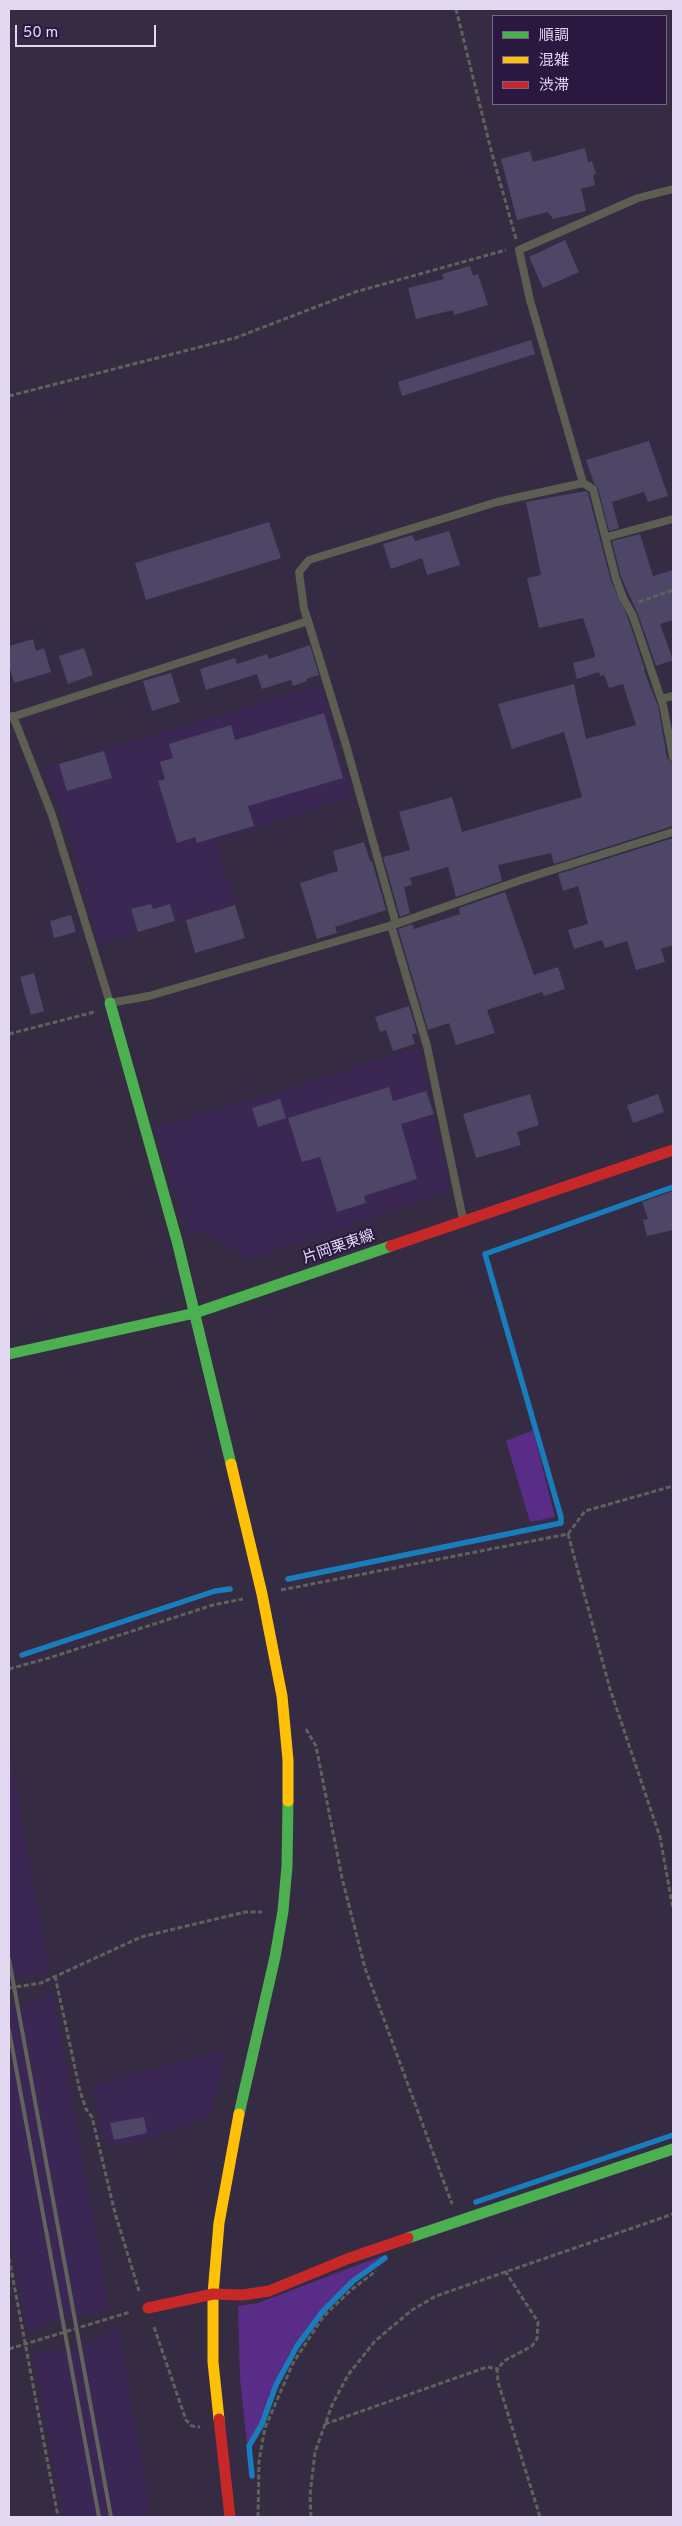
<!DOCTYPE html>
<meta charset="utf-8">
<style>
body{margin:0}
#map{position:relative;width:682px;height:2526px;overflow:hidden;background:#352b42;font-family:Overpass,"Noto Sans JP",sans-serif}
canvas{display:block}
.frame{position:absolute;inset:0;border:10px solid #e2d8f2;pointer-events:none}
.legend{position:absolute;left:492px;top:15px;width:175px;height:90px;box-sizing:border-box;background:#2a1840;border:1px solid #746587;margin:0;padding:6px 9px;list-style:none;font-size:15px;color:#e2d8f2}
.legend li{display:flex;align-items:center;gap:10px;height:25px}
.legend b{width:25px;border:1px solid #746587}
.scale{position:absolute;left:15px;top:25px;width:141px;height:22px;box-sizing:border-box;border:2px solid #e2d8f2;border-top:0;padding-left:6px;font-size:15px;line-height:18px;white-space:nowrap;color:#e2d8f2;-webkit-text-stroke:4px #2a1840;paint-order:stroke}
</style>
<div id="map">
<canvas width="682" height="2526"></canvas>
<div class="frame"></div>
<ul class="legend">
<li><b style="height:6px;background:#4caf50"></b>順調</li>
<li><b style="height:6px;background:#ffc107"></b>混雑</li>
<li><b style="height:6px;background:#c62828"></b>渋滞</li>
</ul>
<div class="scale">50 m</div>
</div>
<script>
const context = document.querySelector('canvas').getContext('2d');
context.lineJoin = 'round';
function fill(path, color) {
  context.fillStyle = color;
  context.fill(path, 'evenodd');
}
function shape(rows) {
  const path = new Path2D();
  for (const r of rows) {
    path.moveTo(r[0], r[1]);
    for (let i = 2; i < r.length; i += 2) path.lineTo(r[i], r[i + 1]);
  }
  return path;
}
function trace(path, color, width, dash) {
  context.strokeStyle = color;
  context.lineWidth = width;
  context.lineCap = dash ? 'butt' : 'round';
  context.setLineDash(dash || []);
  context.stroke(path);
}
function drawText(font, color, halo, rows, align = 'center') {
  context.font = font + ' Overpass,"Noto Sans JP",sans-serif';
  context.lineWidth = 4;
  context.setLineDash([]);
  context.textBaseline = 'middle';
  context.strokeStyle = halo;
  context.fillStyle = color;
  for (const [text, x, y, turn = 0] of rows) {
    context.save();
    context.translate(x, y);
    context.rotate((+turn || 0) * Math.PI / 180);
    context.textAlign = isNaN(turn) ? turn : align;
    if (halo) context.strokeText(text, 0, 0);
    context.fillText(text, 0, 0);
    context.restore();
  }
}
fill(shape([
 [320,685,352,796,215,843,236,903,99,945,67,828,43,768],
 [419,1047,450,1190,337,1231,248,1259,206,1232,189,1235,155,1127,285,1090],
 [9,1747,49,1972,9,1978],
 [53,1993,110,2311,54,2320,27,2332,9,2230,9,2006,29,2004],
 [227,2049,210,2117,154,2138,107,2148,91,2086],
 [118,2324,151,2517,64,2517,32,2351,61,2350,92,2343]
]), '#3a2753');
fill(shape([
 [533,1430,555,1517,530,1522,506,1441],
 [384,2255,354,2278,307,2327,289,2355,273,2387,260,2424,247,2444,240,2379,238,2306,258,2303]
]), '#592c88');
trace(shape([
 [288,1579,561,1523,561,1517,485,1254,673,1187],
 [22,1655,215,1591,230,1589],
 [476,2202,673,2135],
 [252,2476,249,2446,262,2424,276,2385,297,2346,323,2311,353,2281,385,2258]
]), '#197dbb', 5.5);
fill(shape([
 [585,148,588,162,592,161,596,174,593,175,595,185,581,189,586,211,553,219,548,212,517,220,501,159,530,151,533,162],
 [565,240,579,272,543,288,529,257],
 [470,266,473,276,478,274,488,305,454,315,453,310,416,319,408,288,444,279,442,274],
 [531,340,535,354,402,396,398,382],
 [649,441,668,496,648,502,644,492,612,502,619,528,609,531,598,488,594,483,586,460],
 [586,491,588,493,611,581,628,618,645,670,644,671,658,706,667,758,673,763,673,826,554,864,551,853,498,865,502,881,456,897,448,867,410,878,412,885,404,887,410,913,400,917,383,857,410,850,399,812,452,797,462,832,582,797,564,732,512,749,498,704,574,684,586,739,636,725,623,684,609,688,604,675,600,676,599,672,577,679,573,663,595,657,595,654,583,618,539,628,527,578,541,575,526,502],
 [269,522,281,558,146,600,135,563],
 [449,531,460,565,427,575,422,558,391,569,383,544,412,535,415,541],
 [640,534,653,576,673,570,673,620,660,624,673,660,656,666,638,614,621,577,612,541],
 [33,639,36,651,44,648,51,672,14,683,9,665,9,646],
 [310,645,319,675,306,679,307,681,293,686,291,680,262,689,257,674,206,690,200,669,235,658,237,664,267,654,269,659],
 [84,648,93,675,68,684,59,656],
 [171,673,180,702,152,711,143,681],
 [324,713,343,778,248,806,254,826,197,843,195,837,177,843,158,781,165,779,160,762,173,758,169,744,231,725,235,740],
 [104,751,112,778,67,791,59,764],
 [673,838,673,945,661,949,665,962,636,970,627,941,605,948,602,940,574,949,568,930,588,924,578,886,563,891,558,874],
 [364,842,370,861,372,861,386,910,335,927,337,933,317,939,300,883,338,871,333,851],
 [505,892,534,975,558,967,565,989,544,996,542,992,487,1010,495,1033,456,1045,449,1023,428,1030,398,929,412,924,414,929,460,914,459,908],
 [151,904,153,909,170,904,175,921,138,932,131,909],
 [235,905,245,938,195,953,186,920],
 [71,915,76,932,54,938,50,921],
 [34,973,44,1011,31,1015,20,977],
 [409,1006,417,1033,412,1035,415,1044,393,1051,386,1030,380,1032,375,1017],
 [389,1087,393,1101,426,1091,434,1114,401,1124,417,1179,364,1196,366,1203,337,1212,320,1157,302,1162,288,1118],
 [530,1094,539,1125,517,1132,521,1145,476,1158,463,1114],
 [658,1094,664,1112,633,1123,627,1105],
 [280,1099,286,1118,258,1127,252,1108],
 [673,1191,673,1230,647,1236,643,1220,648,1219,642,1202],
 [144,2117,147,2133,114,2140,110,2123]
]), '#4e4666');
trace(shape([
 [456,9,491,150,516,239],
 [9,396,235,338,355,292,506,250],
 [639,602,673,590],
 [9,1034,94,1012],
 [568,1534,610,1689,660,1837,673,1909],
 [281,1590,568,1534,585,1511,673,1486],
 [9,1669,52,1657,213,1605,243,1599],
 [306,1729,316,1746,342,1878,365,1968,452,2204],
 [55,1976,80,2091,86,2109,92,2117,115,2213,139,2291],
 [9,1988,41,1983,141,1937,245,1912,262,1912],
 [9,2258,58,2517],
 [505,2271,538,2322,537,2339,532,2346,504,2361,497,2370,498,2382,540,2517],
 [154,2327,186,2420,192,2426,200,2427],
 [9,2349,130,2312],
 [325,2424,487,2367,499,2369],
 [258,2517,259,2461,265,2428,293,2363,323,2317,351,2290,376,2271],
 [311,2517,310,2495,315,2452,332,2405,348,2375,375,2341,412,2310,436,2296,673,2214]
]), '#60615a', 3, [5, 2.5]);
trace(shape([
 [673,189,638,198,519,250,530,300,583,483,593,489,616,579,623,598,633,616,663,705,673,757],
 [607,537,673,519],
 [308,621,346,745,396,924],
 [661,699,673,696],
 [13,716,52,815,110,1003,149,996,396,924,524,879,673,832],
 [9,718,308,621,304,609,299,572,309,560,497,502,583,483],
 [391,925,427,1046,463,1219]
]), '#5c5e51', 8);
trace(shape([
 [110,1003,177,1241,231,1464],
 [9,1354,195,1313,391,1246],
 [239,2114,275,1957,283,1911,287,1866,288,1801],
 [408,2238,673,2149]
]), '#4caf50', 11);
trace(shape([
 [231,1464,262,1594,282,1696,288,1760,288,1801],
 [219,2419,213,2362,213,2294,219,2223,239,2114]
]), '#ffc107', 11);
trace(shape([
 [391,1246,673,1150],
 [148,2308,213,2294,242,2295,269,2291,347,2259,408,2238],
 [219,2419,230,2517]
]), '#c62828', 11);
trace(shape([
 [9,1959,111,2517],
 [9,2030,99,2517]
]), '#62635c', 4);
drawText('15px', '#e2d8f2', '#2a1840', [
 ["片岡栗東線",339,1248,-19]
]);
</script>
